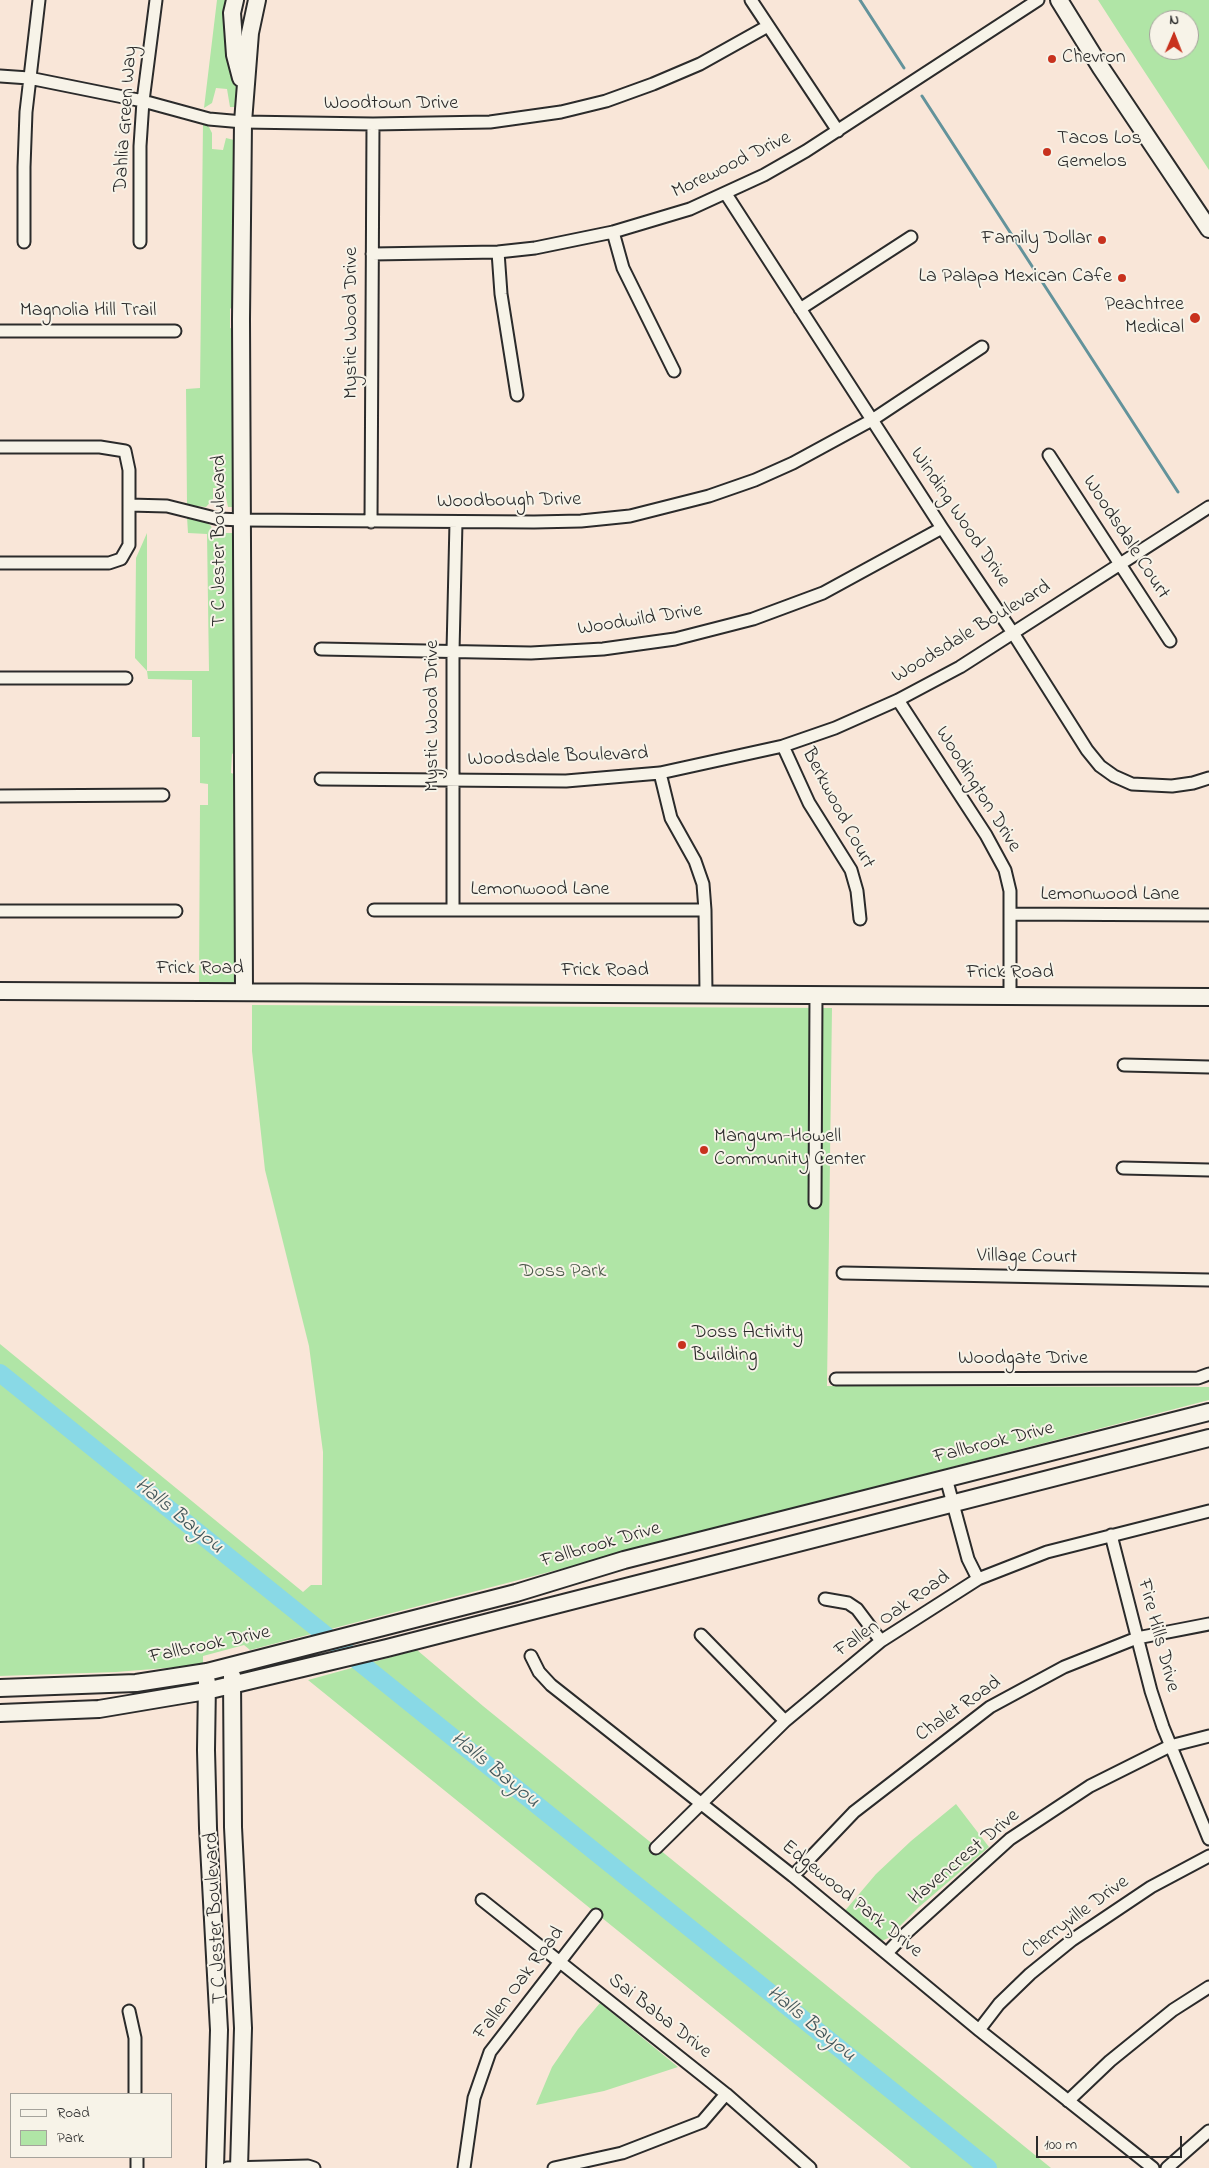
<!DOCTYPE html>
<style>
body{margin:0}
#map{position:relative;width:1209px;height:2168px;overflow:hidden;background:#f9e6d8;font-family:"Indie Flower",sans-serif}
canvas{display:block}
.legend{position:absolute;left:10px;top:2093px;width:162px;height:65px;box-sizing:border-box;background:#f7f3e8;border:1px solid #a5a39c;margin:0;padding:6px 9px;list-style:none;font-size:15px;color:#2b2b2b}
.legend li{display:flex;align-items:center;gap:10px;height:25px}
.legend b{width:25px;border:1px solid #a5a39c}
.north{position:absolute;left:1149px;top:10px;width:50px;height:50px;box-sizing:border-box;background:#f7f3e8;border:1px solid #a5a39c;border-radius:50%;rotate:1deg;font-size:14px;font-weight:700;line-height:20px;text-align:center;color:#2b2b2b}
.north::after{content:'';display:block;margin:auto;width:18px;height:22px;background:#c8321e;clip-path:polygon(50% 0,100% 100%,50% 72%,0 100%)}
.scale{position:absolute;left:1036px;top:2136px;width:146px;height:22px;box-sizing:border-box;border:2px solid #2b2b2b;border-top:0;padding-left:6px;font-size:15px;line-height:18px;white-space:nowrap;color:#2b2b2b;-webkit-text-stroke:4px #f7f3e8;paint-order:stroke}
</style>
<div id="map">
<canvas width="1209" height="2168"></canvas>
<ul class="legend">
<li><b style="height:6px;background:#f7f3e8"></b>Road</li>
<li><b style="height:14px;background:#b0e5a6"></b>Park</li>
</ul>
<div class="north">N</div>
<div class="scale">100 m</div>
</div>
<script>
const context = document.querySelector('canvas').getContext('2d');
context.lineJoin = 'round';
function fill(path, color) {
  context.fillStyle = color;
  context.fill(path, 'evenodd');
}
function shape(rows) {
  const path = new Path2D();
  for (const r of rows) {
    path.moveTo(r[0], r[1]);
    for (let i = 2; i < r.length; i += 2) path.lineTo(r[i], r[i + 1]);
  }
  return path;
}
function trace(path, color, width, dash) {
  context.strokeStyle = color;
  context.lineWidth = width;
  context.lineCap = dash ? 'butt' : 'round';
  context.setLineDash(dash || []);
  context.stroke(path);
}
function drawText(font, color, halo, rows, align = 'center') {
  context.font = font + ' "Indie Flower",sans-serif';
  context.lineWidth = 4;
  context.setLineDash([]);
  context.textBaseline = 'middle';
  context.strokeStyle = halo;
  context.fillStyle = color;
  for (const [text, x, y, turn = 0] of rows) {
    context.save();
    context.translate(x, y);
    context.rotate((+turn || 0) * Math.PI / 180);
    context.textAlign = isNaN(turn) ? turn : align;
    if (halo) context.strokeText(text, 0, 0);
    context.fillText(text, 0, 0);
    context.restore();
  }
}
fill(shape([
 [217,0,229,0,239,95,235,107,230,107,227,89,216,88,212,103,204,108],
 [1098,0,1209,0,1209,170,1125,42],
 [1159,20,1189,20,1189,50,1159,50],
 [203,123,209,127,212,133,212,149,223,150,226,138,234,140,236,145,235,300,232,307,230,309,230,328,233,329,235,337,234,507,228,507,224,488,213,488,213,499,206,507,187,505,186,389,200,388],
 [187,517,207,523,211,526,213,533,234,533,238,545,238,734,235,752,232,754,231,773,234,774,238,790,239,976,235,982,225,986,199,986,200,805,208,805,208,784,200,783,200,737,192,737,192,680,148,679,147,671,135,658,136,558,147,533,147,671,209,671,207,534,188,533],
 [252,1005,832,1008,827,1386,1209,1387,1209,1400,250,1650,244,1645,203,1656,203,1665,116,1672,0,1676,0,1344,303,1592,311,1585,322,1585,323,1452,309,1346,265,1170,252,1051],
 [417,1650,483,1706,1051,2168,911,2168,308,1680],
 [956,1804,989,1847,919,1907,888,1938,882,1941,877,1939,843,1913,876,1874,911,1841],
 [600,2003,678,2067,604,2091,536,2105,552,2067,578,2029]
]), '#b0e5a6');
trace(shape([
 [860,0,904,68],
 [922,96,1178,492]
]), '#63939b', 3);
trace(shape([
 [0,1373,988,2168]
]), '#89d9e6', 18);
const street = shape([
 [751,0,838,131],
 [0,76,29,78,143,101,209,119,243,122,373,124,490,122,561,112,606,101,653,84,700,64,768,26],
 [726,194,942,528,1013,633,1087,750,1100,766,1114,776,1132,784,1172,786,1193,783,1209,778],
 [613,232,623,268,674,371],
 [24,242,24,167,26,112,39,0],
 [140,242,140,146,143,101,156,0],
 [498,252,501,294,517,395],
 [372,254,498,252,535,248,613,232,690,209,764,175,806,151,1038,0],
 [800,309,911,237],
 [0,331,175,331],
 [0,447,100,447,125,451,129,470,129,545,121,559,109,563,0,563],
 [1049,455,1170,641],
 [129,505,167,506,219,519,242,520,534,522,581,521,630,516,709,496,755,480,793,463,872,420,982,347],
 [371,522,373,124],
 [321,649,531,653,603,649,675,639,753,619,823,593,942,528],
 [0,678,126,678],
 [898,700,986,835,1005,870,1010,891,1010,995],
 [783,746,809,803,851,870,857,891,860,919],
 [660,773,671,818,695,861,703,884,705,910,706,994],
 [321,779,566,781,660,773,783,746,835,728,898,700,960,667,1209,507],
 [0,796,163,795],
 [374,910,705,910],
 [453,910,453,651,456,522],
 [0,911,176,911],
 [1010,914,1209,915],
 [1124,1065,1209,1067],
 [1123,1168,1209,1170],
 [815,1202,816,994],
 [843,1273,1209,1280],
 [836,1379,1198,1378,1209,1374],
 [946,1478,968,1559,978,1579],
 [1111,1535,1151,1691,1163,1727,1209,1839],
 [825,1599,848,1603,857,1609,881,1641],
 [701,1635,785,1721],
 [531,1656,539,1672,551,1685,793,1876,979,2030,1153,2168],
 [656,1848,785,1721,881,1641,978,1579,1047,1552,1209,1511],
 [793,1876,854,1812,990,1707,1064,1667,1137,1638,1209,1624],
 [482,1900,726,2094,810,2168],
 [887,1953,904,1935,1010,1839,1090,1786,1170,1746,1209,1736],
 [129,2011,135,2038,135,2094],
 [979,2030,999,2004,1030,1974,1072,1940,1151,1887,1209,1856],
 [1068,2101,1110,2061,1173,2010,1209,1987],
 [137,2157,137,2168],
 [227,2168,308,2166,314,2168],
 [464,2168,474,2098,490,2052,596,1915],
 [554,2168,622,2153,702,2122,726,2094],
 [1167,2168,1209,2131]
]);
const secondary = shape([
 [235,0,232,13,235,55,241,78],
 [1059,0,1101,68,1209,229],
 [0,991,1209,997],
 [244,992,241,319,243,122,250,33,257,0],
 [232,1676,233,1827,243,2028,239,2168],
 [207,1682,206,1750,208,1828,219,2030,215,2168],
 [0,1688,136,1683,207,1672,516,1593,624,1560,1209,1412],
 [0,1713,99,1709,206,1691,387,1648,1209,1438]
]);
trace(street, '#2b2b2b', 15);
trace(secondary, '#2b2b2b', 20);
trace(street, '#f7f3e8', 11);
trace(secondary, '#f7f3e8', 16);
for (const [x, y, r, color] of [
 [1052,59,5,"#c8321e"],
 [1047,152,5,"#c8321e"],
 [1102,240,5,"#c8321e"],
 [1122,278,5,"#c8321e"],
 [1195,318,6,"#c8321e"],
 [704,1150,5,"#c8321e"],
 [682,1345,5,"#c8321e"]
]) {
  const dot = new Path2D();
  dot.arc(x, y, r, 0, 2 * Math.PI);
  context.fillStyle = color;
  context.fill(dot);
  trace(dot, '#f7f3e8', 2);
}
drawText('20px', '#2b2b2b', '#f7f3e8', [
 ["Chevron",1062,59],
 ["Tacos Los",1057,140],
 ["Gemelos",1057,163],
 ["Family Dollar",1092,240,"right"],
 ["La Palapa Mexican Cafe",1112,278,"right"],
 ["Peachtree",1184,306,"right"],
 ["Medical",1184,329,"right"],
 ["Mangum-Howell",714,1138],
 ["Community Center",714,1161],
 ["Doss Activity",692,1334],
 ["Building",692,1357]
], 'left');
drawText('20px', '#2b2b2b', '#f7f3e8', [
 ["Woodtown Drive",391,105],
 ["Dahlia Green Way",127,119,-86],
 ["Morewood Drive",732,166,-26],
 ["Magnolia Hill Trail",88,312],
 ["Mystic Wood Drive",353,323,-90],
 ["Woodbough Drive",509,502,-1],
 ["Winding Wood Drive",959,518,56],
 ["Woodsdale Court",1125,538,57],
 ["T C Jester Boulevard",221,541,-90],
 ["Woodwild Drive",640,621,-9],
 ["Woodsdale Boulevard",972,633,-31],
 ["Mystic Wood Drive",434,716,-90],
 ["Woodsdale Boulevard",558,758,-2],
 ["Woodington Drive",977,790,58],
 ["Berkwood Court",837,809,62],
 ["Lemonwood Lane",540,891],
 ["Lemonwood Lane",1110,896],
 ["Frick Road",200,970],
 ["Frick Road",605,972],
 ["Frick Road",1010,974],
 ["Village Court",1027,1258,1],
 ["Woodgate Drive",1023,1360],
 ["Fallbrook Drive",994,1444,-14],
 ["Fallbrook Drive",601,1546,-16],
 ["Fallen Oak Road",893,1615,-35],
 ["Fire Hills Drive",1157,1636,75],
 ["Fallbrook Drive",210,1646,-12],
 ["Chalet Road",959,1710,-35],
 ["Havencrest Drive",965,1858,-40],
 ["Edgewood Park Drive",851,1900,39],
 ["T C Jester Boulevard",217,1918,-93],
 ["Cherryville Drive",1076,1918,-36],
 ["Fallen Oak Road",520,1984,-53],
 ["Sai Baba Drive",659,2017,38]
]);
drawText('20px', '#4c5a4a', '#f7f3e8', [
 ["Doss Park",563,1273]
]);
drawText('italic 21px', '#42565a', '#f7f3e8', [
 ["Halls Bayou",178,1517,39],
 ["Halls Bayou",494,1771,39],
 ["Halls Bayou",810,2025,39]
]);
</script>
